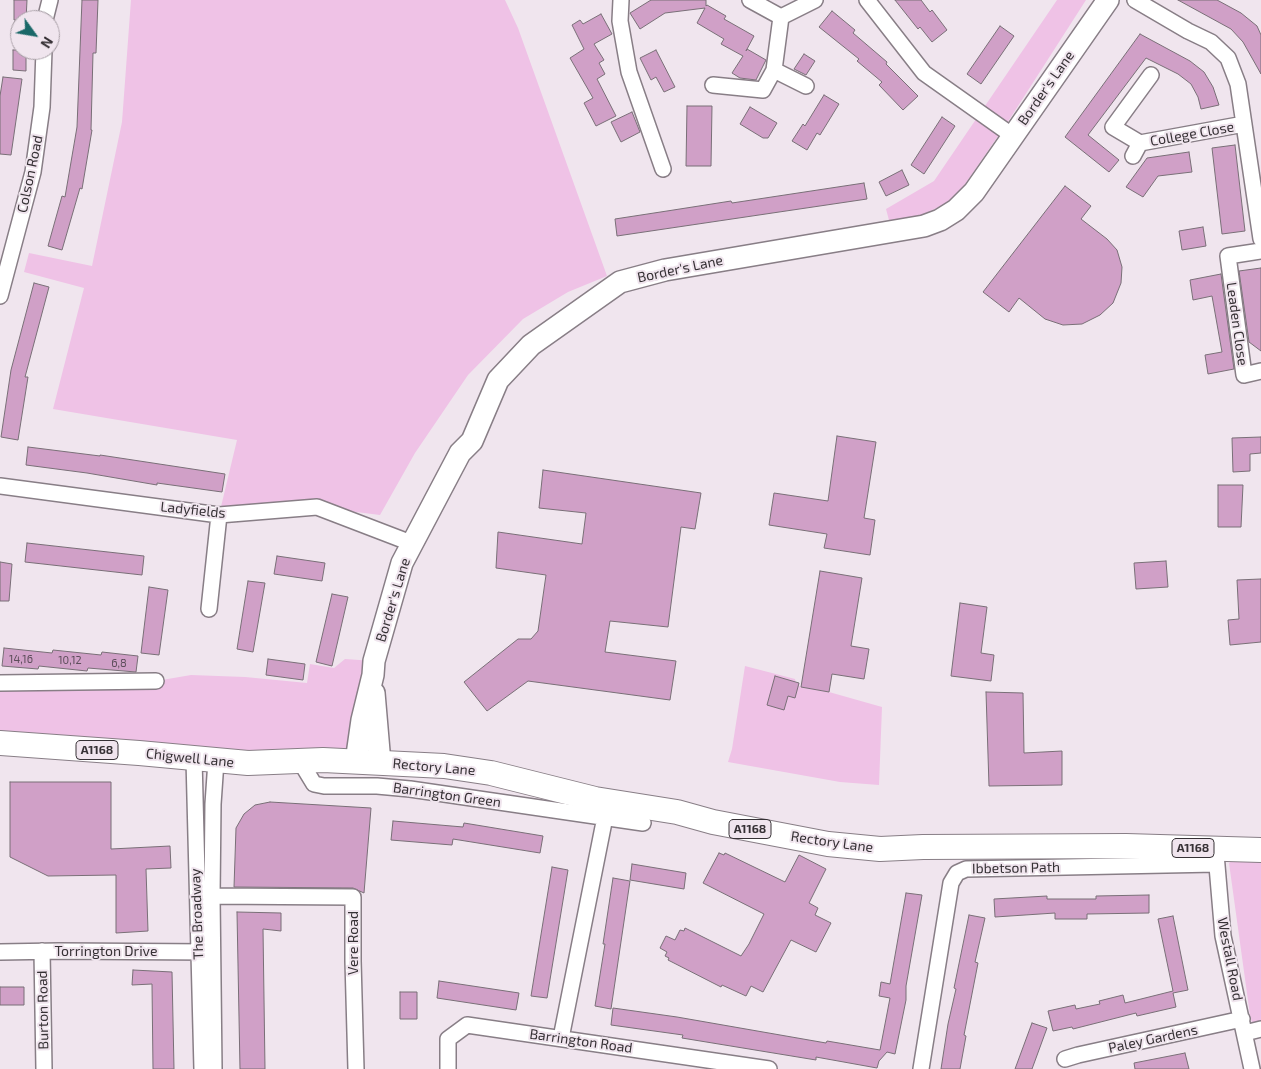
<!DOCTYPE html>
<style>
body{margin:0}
#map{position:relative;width:1261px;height:1069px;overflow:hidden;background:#f0e5ee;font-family:"Exo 2",sans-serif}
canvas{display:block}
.north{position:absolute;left:10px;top:10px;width:50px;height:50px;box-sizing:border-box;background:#f0e5ee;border:1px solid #a69da4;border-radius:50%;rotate:122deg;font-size:14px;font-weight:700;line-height:20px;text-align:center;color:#363135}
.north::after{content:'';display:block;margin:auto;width:18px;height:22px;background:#1a6868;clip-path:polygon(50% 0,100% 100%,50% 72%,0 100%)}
</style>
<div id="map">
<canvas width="1261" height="1069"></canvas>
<div class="north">N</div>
</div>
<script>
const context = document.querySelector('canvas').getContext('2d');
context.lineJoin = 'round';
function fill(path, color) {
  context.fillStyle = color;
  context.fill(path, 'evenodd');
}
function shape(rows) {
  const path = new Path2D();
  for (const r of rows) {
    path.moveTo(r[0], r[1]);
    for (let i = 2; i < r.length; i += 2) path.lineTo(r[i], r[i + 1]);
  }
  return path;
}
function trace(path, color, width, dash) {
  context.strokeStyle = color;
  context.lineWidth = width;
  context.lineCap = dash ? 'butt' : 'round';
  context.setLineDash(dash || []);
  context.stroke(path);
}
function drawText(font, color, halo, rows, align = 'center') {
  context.font = font + ' "Exo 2",sans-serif';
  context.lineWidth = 4;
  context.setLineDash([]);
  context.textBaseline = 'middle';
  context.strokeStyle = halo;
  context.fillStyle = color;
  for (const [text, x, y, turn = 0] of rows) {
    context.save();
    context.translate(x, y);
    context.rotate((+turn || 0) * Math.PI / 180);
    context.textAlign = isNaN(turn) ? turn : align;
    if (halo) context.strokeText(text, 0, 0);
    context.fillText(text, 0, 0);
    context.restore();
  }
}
fill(shape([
 [131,0,505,0,518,28,607,276,568,292,523,319,468,375,415,453,380,515,317,507,219,515,237,440,53,409,84,288,24,272,29,253,92,266,122,122],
 [1057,0,1086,0,1009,120,955,199,922,215,890,224,886,209,934,181],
 [345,659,374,661,380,763,124,752,0,731,0,689,156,681,191,675,245,677,307,683,310,664,334,668],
 [745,666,795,679,796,684,801,687,829,692,882,707,879,785,840,782,728,762,732,749],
 [1245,853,1261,854,1261,1029,1254,1031,1250,1015,1229,863]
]), '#efc2e6');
const building = shape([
 [14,0,27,0,26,20,14,20,14,0],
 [82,0,98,0,96,53,93,53,91,130,92,130,82,189,80,188,62,250,48,246,62,196,65,197,77,127,82,0],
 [651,0,706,0,706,6,707,5,726,16,724,19,754,36,746,51,747,49,766,60,756,80,740,78,732,73,743,56,721,44,724,39,697,23,705,8,665,13,640,29,630,13,651,0],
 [895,0,921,0,930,12,932,10,947,30,932,42,920,27,918,29,895,0],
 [1178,0,1217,0,1241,13,1257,26,1261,35,1261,74,1243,42,1231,29,1178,0],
 [832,11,855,30,853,33,887,62,886,64,918,96,903,110,879,85,882,82,857,61,859,59,819,27,832,11],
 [601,14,612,34,594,44,604,60,599,63,605,74,597,79,616,116,596,126,584,103,593,98,570,58,584,49,572,25,580,20,583,24,601,14],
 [1000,26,1014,36,981,84,967,74,1000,26],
 [1140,34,1190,61,1204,72,1213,87,1219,105,1201,109,1198,97,1191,84,1178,74,1146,58,1088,135,1119,160,1109,172,1065,137,1140,34],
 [13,50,26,50,26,71,13,70,13,50],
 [656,50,675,87,664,92,656,77,651,80,640,58,656,50],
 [804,54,815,61,806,75,794,69,804,54],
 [3,77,22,79,11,155,0,154,0,96,3,77],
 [824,95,839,104,820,135,817,133,807,150,792,141,803,124,805,126,824,95],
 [687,106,712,106,711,166,686,166,687,106],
 [750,107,777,123,768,138,763,138,740,124,750,107],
 [632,112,640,132,621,142,611,122,632,112],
 [942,117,955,126,924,174,911,165,942,117],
 [1235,145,1245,231,1222,234,1212,148,1235,145],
 [1189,152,1192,172,1158,176,1143,197,1126,187,1147,158,1189,152],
 [902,170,909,185,886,196,879,182,902,170],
 [864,183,867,199,617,236,615,219,667,211,731,201,732,203,864,183],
 [1065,186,1091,206,1081,219,1107,239,1117,250,1122,267,1121,283,1113,303,1100,315,1082,324,1063,325,1045,319,1019,298,1009,312,983,292,1065,186],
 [1203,227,1206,246,1182,250,1179,231,1203,227],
 [1261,268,1261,351,1249,342,1239,271,1261,268],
 [1221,274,1234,369,1208,374,1205,355,1222,352,1212,296,1193,300,1190,280,1221,274],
 [34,283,49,287,25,377,28,377,18,440,1,437,11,370,34,283],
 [837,436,876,442,864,518,875,520,870,555,824,548,827,534,769,525,774,493,828,501,837,436],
 [1261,437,1261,453,1250,454,1250,471,1233,472,1232,438,1261,437],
 [28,447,100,456,100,455,225,474,222,492,157,483,157,485,87,473,26,465,28,447],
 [543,470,701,493,695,529,681,527,668,627,610,621,605,652,676,661,670,700,528,681,487,711,464,682,518,639,531,639,538,631,546,575,496,568,498,532,582,544,586,513,539,508,543,470],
 [1218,485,1243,485,1241,527,1218,527,1218,485],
 [27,543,144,556,142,575,25,562,27,543],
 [277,556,325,563,322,581,274,574,277,556],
 [1166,561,1168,587,1136,589,1134,563,1166,561],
 [0,562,12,564,9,601,0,601,0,562],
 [820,571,862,578,851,646,869,649,864,679,832,674,829,692,801,687,820,571],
 [1261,579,1261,642,1230,645,1228,620,1239,619,1237,580,1261,579],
 [248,581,265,583,253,652,237,649,248,581],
 [149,587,168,590,159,655,141,653,149,587],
 [332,594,348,597,332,666,316,662,332,594],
 [960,603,987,607,981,653,994,655,991,681,951,676,960,603],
 [4,648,52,653,53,650,101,655,102,652,138,656,136,672,88,668,87,671,39,666,38,669,2,666,4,648],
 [268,659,305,664,303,680,266,675,268,659],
 [775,676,799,683,795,698,788,696,784,710,767,705,775,676],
 [986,692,1023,693,1024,753,1062,751,1062,785,989,786,986,692],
 [10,782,111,782,111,849,170,846,171,868,146,869,148,931,116,933,116,875,48,876,10,857,10,782],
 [270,802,371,808,364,893,353,888,234,887,236,828,244,814,255,805,270,802],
 [393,821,463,827,464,823,543,836,540,853,453,839,452,845,391,840,393,821],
 [719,853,724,855,725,853,785,882,799,855,826,869,809,903,818,908,815,915,831,923,816,952,791,940,763,992,751,986,746,996,722,985,721,987,668,960,669,958,665,956,667,952,660,948,666,936,675,940,680,930,684,931,685,928,741,956,749,944,764,914,703,883,719,853],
 [632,864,686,873,684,889,630,880,632,864],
 [552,867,568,870,547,998,531,996,552,867],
 [613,878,630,881,611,1009,595,1006,605,944,603,944,613,878],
 [906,893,922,895,906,986,906,1000,895,1054,887,1052,879,1061,877,1068,816,1057,816,1060,682,1038,683,1035,611,1025,613,1008,677,1017,826,1043,827,1041,880,1050,890,998,879,996,881,982,890,984,906,893],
 [1149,895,1149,913,1087,914,1087,919,1055,919,1055,913,995,917,994,899,1047,896,1047,899,1096,899,1096,896,1149,895],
 [237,912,281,913,281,931,263,929,265,1069,240,1069,237,912],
 [969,915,985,918,975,962,978,963,964,1035,966,1036,960,1069,941,1069,948,1024,956,989,954,988,969,915],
 [1173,916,1188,990,1173,993,1176,1007,1137,1016,1136,1013,1073,1029,1072,1027,1053,1031,1048,1011,1075,1005,1076,1009,1100,1004,1099,1001,1123,995,1125,1003,1173,991,1158,919,1173,916],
 [133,970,172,972,174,1069,153,1069,152,984,132,985,133,970],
 [439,981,519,993,516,1010,437,998,439,981],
 [0,987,24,987,24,1005,0,1005,0,987],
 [400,992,417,992,417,1019,400,1019,400,992],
 [1032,1023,1047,1028,1032,1069,1015,1069,1032,1023],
 [1185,1053,1189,1069,1135,1069,1134,1063,1185,1053]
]);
fill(building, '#d0a0c7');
trace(building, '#796f77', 1);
const street = shape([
 [621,0,620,21,629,72,663,169],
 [750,0,781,17,815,0],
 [867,0,924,73,1013,136],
 [1135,0,1188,31,1211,42,1228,58,1238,84,1261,239],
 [45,20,50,0],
 [774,70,806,86],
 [1151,75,1113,127,1140,143,1244,124],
 [713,85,763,90,774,70,781,17],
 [1133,156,1140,143],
 [1261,251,1228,256,1244,375,1261,371],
 [0,296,33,172,42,107,44,50],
 [0,486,219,515,317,507,411,543],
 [209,609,219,515],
 [0,683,156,681],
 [194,759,202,1069],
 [300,761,314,784,324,786,377,786,410,789,643,823],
 [1216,854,1223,936,1252,1069],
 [212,896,353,897,353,961,356,1069],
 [42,951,44,1069],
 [0,952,59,951,209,952],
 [1245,1033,1261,1029],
 [561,1038,605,817],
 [1065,1059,1078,1055,1242,1019],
 [214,1069,212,896,213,804,216,761],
 [448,1069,448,1039,467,1025,769,1069],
 [921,1069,951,883,957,873,966,869,1216,864]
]);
const secondary = shape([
 [374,693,380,763],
 [356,762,362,720,373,675,374,661,402,563,460,453,472,441,498,380,531,345,620,282,665,270,924,226,940,220,956,210,974,192,1108,0]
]);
const primary = shape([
 [0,743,139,753,248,763,323,760,444,766,491,773,595,799,677,812,713,822,828,844,880,849,923,847,1126,846,1261,850]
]);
trace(street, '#887e86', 18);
trace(secondary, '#887e86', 24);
trace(primary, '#887e86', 26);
trace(street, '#fff', 15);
trace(secondary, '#fff', 21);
trace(primary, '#fff', 24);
drawText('11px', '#5c4d5a', null, [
 ["14,16",21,659],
 ["10,12",70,660],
 ["6,8",119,663]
]);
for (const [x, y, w] of [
 [97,750,42],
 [750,829,42],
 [1193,848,42]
]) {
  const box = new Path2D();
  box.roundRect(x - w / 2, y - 9.5, w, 19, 4);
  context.fillStyle = '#f0e5ee';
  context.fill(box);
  trace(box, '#363135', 1);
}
drawText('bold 12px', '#363135', null, [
 ["A1168",97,750],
 ["A1168",750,829],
 ["A1168",1193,848]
]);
drawText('14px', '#363135', '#f0e5ee', [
 ["Border's Lane",1046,88,-55],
 ["College Close",1192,134,-10],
 ["Colson Road",30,174,-78],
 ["Border's Lane",680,269,-12],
 ["Leaden Close",1237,324,82],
 ["Ladyfields",193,510,6],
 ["Border's Lane",393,600,-73],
 ["Chigwell Lane",190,758,6],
 ["Rectory Lane",434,767,5],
 ["Barrington Green",447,795,8],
 ["Rectory Lane",832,842,8],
 ["Ibbetson Path",1016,868,-1],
 ["The Broadway",197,914,-92],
 ["Vere Road",353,943,-90],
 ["Torrington Drive",106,951],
 ["Westall Road",1230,959,79],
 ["Burton Road",43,1010,-91],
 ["Paley Gardens",1153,1039,-12],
 ["Barrington Road",581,1041,8]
]);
</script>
